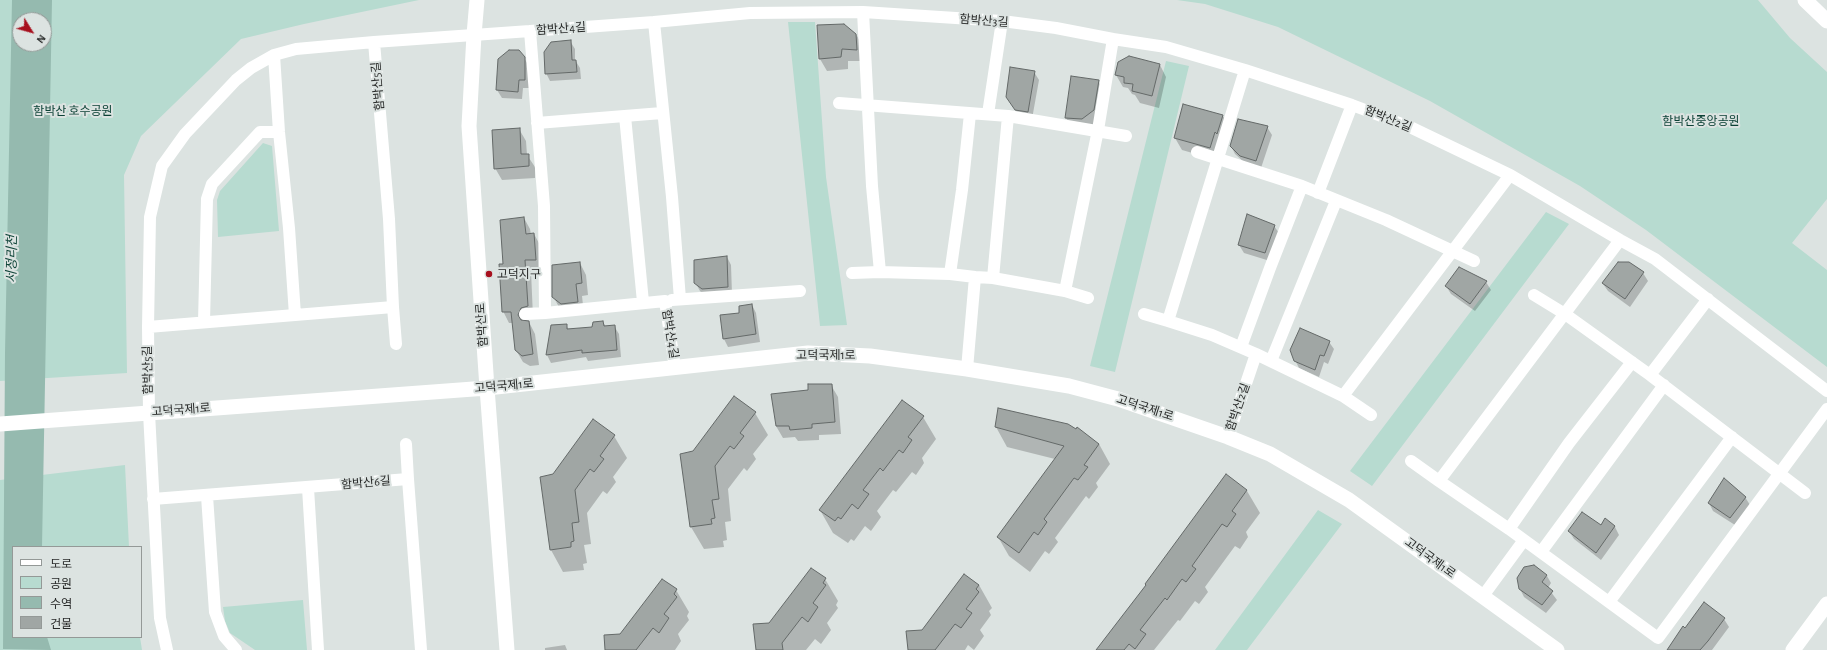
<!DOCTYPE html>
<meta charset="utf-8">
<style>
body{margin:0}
#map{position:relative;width:1827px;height:650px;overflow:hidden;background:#dce3e1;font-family:"Alegreya Sans","Noto Sans KR",sans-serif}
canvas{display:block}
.legend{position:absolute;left:12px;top:546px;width:130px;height:92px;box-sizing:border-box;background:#dce3e1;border:1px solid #949997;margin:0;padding:5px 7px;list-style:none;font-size:12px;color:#272928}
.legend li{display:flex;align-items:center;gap:8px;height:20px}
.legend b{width:20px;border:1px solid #949997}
.north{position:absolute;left:12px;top:12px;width:40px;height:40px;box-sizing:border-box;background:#dce3e1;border:1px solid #949997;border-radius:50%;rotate:127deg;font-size:11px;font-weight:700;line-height:16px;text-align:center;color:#272928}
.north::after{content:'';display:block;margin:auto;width:14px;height:18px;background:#a7101e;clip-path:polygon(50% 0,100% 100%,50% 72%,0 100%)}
</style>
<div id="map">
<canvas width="1827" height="650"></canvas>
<ul class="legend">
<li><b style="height:5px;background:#fff"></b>도로</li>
<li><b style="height:11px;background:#b7dbd0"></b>공원</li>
<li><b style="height:11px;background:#95baaf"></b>수역</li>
<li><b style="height:11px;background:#a0a6a4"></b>건물</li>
</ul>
<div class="north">N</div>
</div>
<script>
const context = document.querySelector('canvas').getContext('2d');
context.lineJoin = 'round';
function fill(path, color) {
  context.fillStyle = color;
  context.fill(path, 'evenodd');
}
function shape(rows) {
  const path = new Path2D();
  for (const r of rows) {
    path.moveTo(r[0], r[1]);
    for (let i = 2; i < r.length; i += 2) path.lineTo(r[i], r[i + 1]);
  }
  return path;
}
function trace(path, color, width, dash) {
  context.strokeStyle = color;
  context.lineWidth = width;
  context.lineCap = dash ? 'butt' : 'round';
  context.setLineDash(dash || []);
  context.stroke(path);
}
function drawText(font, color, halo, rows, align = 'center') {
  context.font = font + ' "Alegreya Sans","Noto Sans KR",sans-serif';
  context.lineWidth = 4;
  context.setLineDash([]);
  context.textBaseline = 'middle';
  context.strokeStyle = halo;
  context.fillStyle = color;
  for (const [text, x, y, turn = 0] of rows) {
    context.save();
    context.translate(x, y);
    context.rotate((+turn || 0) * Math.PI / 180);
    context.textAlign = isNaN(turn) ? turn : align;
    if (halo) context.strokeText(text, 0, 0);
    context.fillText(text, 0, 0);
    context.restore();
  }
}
fill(shape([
 [0,0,419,0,304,24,241,39,141,136,124,175,127,373,0,381],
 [20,20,44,20,44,44,20,44],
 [1177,0,1758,0,1790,38,1827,72,1827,199,1792,243,1827,270,1827,367,1646,230,1580,186,1430,101,1278,27,1205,4],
 [788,22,815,22,826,177,847,325,820,326],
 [1166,61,1189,66,1115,372,1090,366],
 [263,143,272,146,279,231,218,237,217,200,220,191],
 [1546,212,1569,224,1372,486,1350,471],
 [125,465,129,547,13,547,13,637,140,637,142,650,0,650,0,480],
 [1318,510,1342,524,1247,650,1215,650],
 [303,600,307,650,255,650,230,633,225,621,223,607]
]), '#b7dbd0');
fill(shape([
 [12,0,52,0,42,547,13,547,13,637,47,637,51,650,3,649,5,353],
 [20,20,44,20,44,44,20,44]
]), '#95baaf');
fill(shape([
 [818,26,856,34,863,47,863,61,848,61,848,69,827,71,820,59],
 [570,41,575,49,575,60,580,68,581,79,550,81,546,73],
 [524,58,529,66,529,88,523,88,522,99,502,98,497,90],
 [1160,65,1166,77,1159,108,1140,103,1135,95,1132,94,1128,88,1123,87,1116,75],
 [1034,72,1039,80,1032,119,1020,117,1012,105],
 [1098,81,1105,93,1100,122,1089,131,1073,130,1066,118],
 [1223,116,1230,128,1217,160,1182,150,1175,138],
 [1267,127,1272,135,1261,168,1245,163,1235,154,1231,146],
 [519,129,526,141,527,155,535,167,535,178,502,180,495,168],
 [524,218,530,229,531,235,534,234,540,245,542,271,531,271,533,317,527,319,525,322,529,322,535,334,539,365,530,366,523,362,516,350,513,323,509,323,503,311,504,265],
 [1274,226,1279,233,1270,261,1244,253,1239,245],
 [727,257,731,265,732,294,707,297,700,291,695,282],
 [580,263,586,275,588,295,582,296,584,314,560,309,553,296],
 [1629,263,1643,273,1648,281,1630,307,1608,291,1603,284],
 [1459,268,1486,282,1491,290,1475,311,1451,294,1446,286],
 [752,305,756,313,760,342,728,347,724,339,722,316,740,314],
 [603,322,606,327,614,326,619,334,621,357,588,361,586,357,551,363,547,355,552,326,566,325,569,330,593,328],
 [1329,342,1334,349,1328,364,1324,362,1319,377,1299,368,1295,360],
 [831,385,838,397,841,434,819,435,819,440,798,441,795,437,783,438,776,426,809,390],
 [998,409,1099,444,1110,464,1096,483,1098,487,1089,499,1086,496,1055,538,1058,542,1049,554,1045,551,1030,572,1009,556,998,537,1055,459,1007,447,996,427],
 [755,413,768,435,753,454,756,459,747,471,744,468,728,489,731,521,725,522,727,540,723,541,724,547,704,549,691,527,681,455,694,452],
 [923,417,936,439,922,458,924,463,916,475,912,472,896,492,893,490,877,511,881,517,871,531,865,526,854,541,851,539,848,543,833,533,820,510],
 [614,436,627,458,613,477,616,482,607,494,603,491,587,513,591,544,584,545,587,563,583,564,584,570,563,572,551,550,553,475],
 [1226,475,1247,491,1260,513,1246,532,1248,537,1240,549,1235,546,1205,587,1208,592,1199,604,1195,601,1180,621,1178,620,1154,650,1097,650,1147,585],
 [1745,497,1750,505,1735,525,1713,511,1709,503],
 [1605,519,1615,527,1619,535,1601,560,1574,539,1569,531,1601,526],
 [965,576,979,585,992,608,989,611,991,615,980,630,984,636,974,650,968,645,965,650,909,650],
 [1547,576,1551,583,1548,588,1557,600,1546,613,1524,597,1520,589],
 [825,579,838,601,836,605,838,608,827,623,831,630,821,644,815,639,806,650,757,650,769,624],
 [676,590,689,612,687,616,689,620,678,634,681,641,675,650,606,650,620,635],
 [1704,604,1724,619,1729,627,1712,650,1671,650],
 [565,645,567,650,545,650,545,648]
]), '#0003');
const building = shape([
 [844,24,856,34,857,50,842,49,841,57,819,59,817,25,844,24],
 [571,40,572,60,576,60,577,72,545,74,544,52,551,42,571,40],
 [509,50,519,50,525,57,525,80,519,80,518,92,496,90,498,59,509,50],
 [1129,56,1160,64,1152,96,1132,91,1133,84,1124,83,1124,77,1115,75,1118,62,1129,56],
 [1010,67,1035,71,1028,112,1015,110,1006,97,1010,67],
 [1071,76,1099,80,1094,110,1082,119,1065,118,1071,76],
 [1183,104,1223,115,1217,134,1215,132,1210,148,1174,138,1183,104],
 [1238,119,1268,126,1256,161,1240,156,1230,146,1238,119],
 [520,128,521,154,529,154,529,166,494,169,492,130,520,128],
 [1247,214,1275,225,1265,253,1238,245,1247,214],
 [524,217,526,234,534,233,536,260,525,260,528,306,521,308,518,315,521,320,529,321,533,354,522,356,515,350,511,312,502,312,499,264,503,264,500,220,524,217],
 [727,256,728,287,702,289,694,283,694,260,727,256],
 [580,262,582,283,576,284,578,302,561,304,552,297,552,265,580,262],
 [1618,262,1629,262,1644,272,1625,299,1602,283,1618,262],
 [1459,267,1487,281,1470,304,1445,286,1459,267],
 [752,304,756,334,723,339,720,315,739,313,739,306,752,304],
 [603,321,604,326,615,325,617,350,582,353,582,350,546,355,551,325,567,324,567,329,592,327,593,322,603,321],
 [1300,328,1330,341,1324,356,1320,355,1315,370,1294,361,1290,350,1300,328],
 [808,384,832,384,835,422,812,424,812,428,790,430,789,426,776,426,771,394,808,390,808,384],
 [734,396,756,412,740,433,744,436,734,449,730,446,715,466,719,499,712,500,715,518,711,519,712,524,690,527,680,454,693,451,734,396],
 [902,400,924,416,908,437,912,440,903,453,899,450,883,471,880,468,863,490,869,494,858,509,852,504,841,519,838,517,835,521,819,510,902,400],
 [998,408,1068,424,1076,429,1077,427,1099,444,1084,465,1088,467,1078,480,1074,478,1044,519,1047,522,1038,535,1034,532,1019,553,997,537,1064,446,995,427,998,408],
 [593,419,615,435,600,456,604,459,594,472,590,469,575,490,579,522,572,523,574,541,571,542,571,547,550,550,540,477,553,474,593,419],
 [1226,474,1247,490,1232,511,1236,514,1227,527,1222,524,1192,566,1196,569,1186,582,1182,579,1167,600,1165,598,1140,630,1146,634,1135,649,1129,644,1124,650,1096,650,1146,585,1145,584,1226,474],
 [1724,478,1746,497,1730,518,1708,503,1724,478],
 [1582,512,1601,525,1605,518,1615,526,1596,553,1568,531,1582,512],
 [1534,565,1547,575,1542,582,1553,591,1542,605,1519,589,1517,578,1524,567,1534,565],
 [811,568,826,578,823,583,826,585,813,603,818,607,808,622,802,617,782,643,783,650,756,650,753,624,769,623,811,568],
 [964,574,979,585,976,589,979,592,966,609,972,613,961,628,955,624,935,650,908,650,906,631,922,630,964,574],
 [662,579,677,589,674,594,677,597,664,614,669,618,659,633,653,628,636,650,605,650,604,635,620,634,662,579],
 [1704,602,1725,618,1708,641,1700,650,1667,650,1683,626,1685,628,1704,602]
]);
fill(building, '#a0a6a4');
trace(building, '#646968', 1);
trace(shape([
 [654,22,750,13,863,12],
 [1113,39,1166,47,1245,70],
 [374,42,530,31],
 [274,55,279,132,289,228,295,315],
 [839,103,1008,116,1126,136],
 [988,114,1002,21],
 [625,116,643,302],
 [537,123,662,113],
 [1197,152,1302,186,1386,220,1474,261],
 [1510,175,1620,240],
 [1318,193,1352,105],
 [852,273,880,272],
 [950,274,962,190,970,114],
 [993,278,1008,116],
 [1065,291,1088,298],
 [1534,295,1565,314,1650,375,1805,493],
 [672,300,800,291],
 [393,307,396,344],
 [525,314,545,313],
 [1144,314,1168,321],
 [204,322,207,199,212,184,260,132,279,132],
 [148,327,393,307,389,219,374,42,296,49,274,55,251,68,236,80,185,134,162,166,150,217,148,327,149,413,160,618,167,650],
 [1241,347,1270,268,1302,186],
 [1271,361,1336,201],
 [675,368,665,301,545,313,544,206,530,31,654,22,672,197,680,299],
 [967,369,975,277,993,278,1065,291,1098,130,1113,39,1056,28,1002,21,863,12,872,186,880,272,950,274,975,277],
 [1650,375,1708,299],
 [1827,391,1655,259,1620,240,1439,481,1509,529,1658,638,1827,409],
 [1343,396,1371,415],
 [1228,437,1256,354,1343,396,1510,175,1410,127,1352,105,1245,70,1168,321,1212,335,1256,354],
 [406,444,408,479],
 [1411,461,1439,481],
 [308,488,318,650],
 [207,496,215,612,224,636,236,650],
 [153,499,408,479,421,650],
 [1509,529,1569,443,1632,362],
 [1541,552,1664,385],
 [1483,596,1524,540],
 [1609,602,1732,437]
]), '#fff', 12);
trace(shape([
 [477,0,474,35,469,126,487,388,507,650],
 [1805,0,1827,21],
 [0,424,487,388,808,353,870,356,967,369,1069,386,1118,399,1228,437,1270,454,1349,500,1557,650],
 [1793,650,1827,604]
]), '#fff', 15);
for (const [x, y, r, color] of [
 [489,274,4,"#a7101e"]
]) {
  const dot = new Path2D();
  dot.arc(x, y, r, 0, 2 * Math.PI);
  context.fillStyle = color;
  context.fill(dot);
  trace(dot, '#dce3e1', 1.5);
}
drawText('12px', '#272928', '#dce3e1', [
 ["함박산3길",984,21,4],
 ["함박산4길",561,29,-4],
 ["함박산5길",378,86,-95],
 ["함박산2길",1388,119,22],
 ["함박산로",482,325,-94],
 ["함박산4길",670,334,81],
 ["고덕국제1로",826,355],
 ["함박산5길",148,370,-91],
 ["고덕국제1로",504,386,-5],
 ["함박산2길",1238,407,-71],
 ["고덕국제1로",1145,408,18],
 ["고덕국제1로",181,410,-4],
 ["함박산6길",366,483,-5],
 ["고덕국제1로",1430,558,36]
]);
drawText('12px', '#0c4236', '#dce3e1', [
 ["함박산 호수공원",73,111],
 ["함박산중앙공원",1701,121]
]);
drawText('12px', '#272928', '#dce3e1', [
 ["고덕지구",497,274]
], 'left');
drawText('italic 13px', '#11463a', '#dce3e1', [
 ["서정리천",12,259,-89]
]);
</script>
